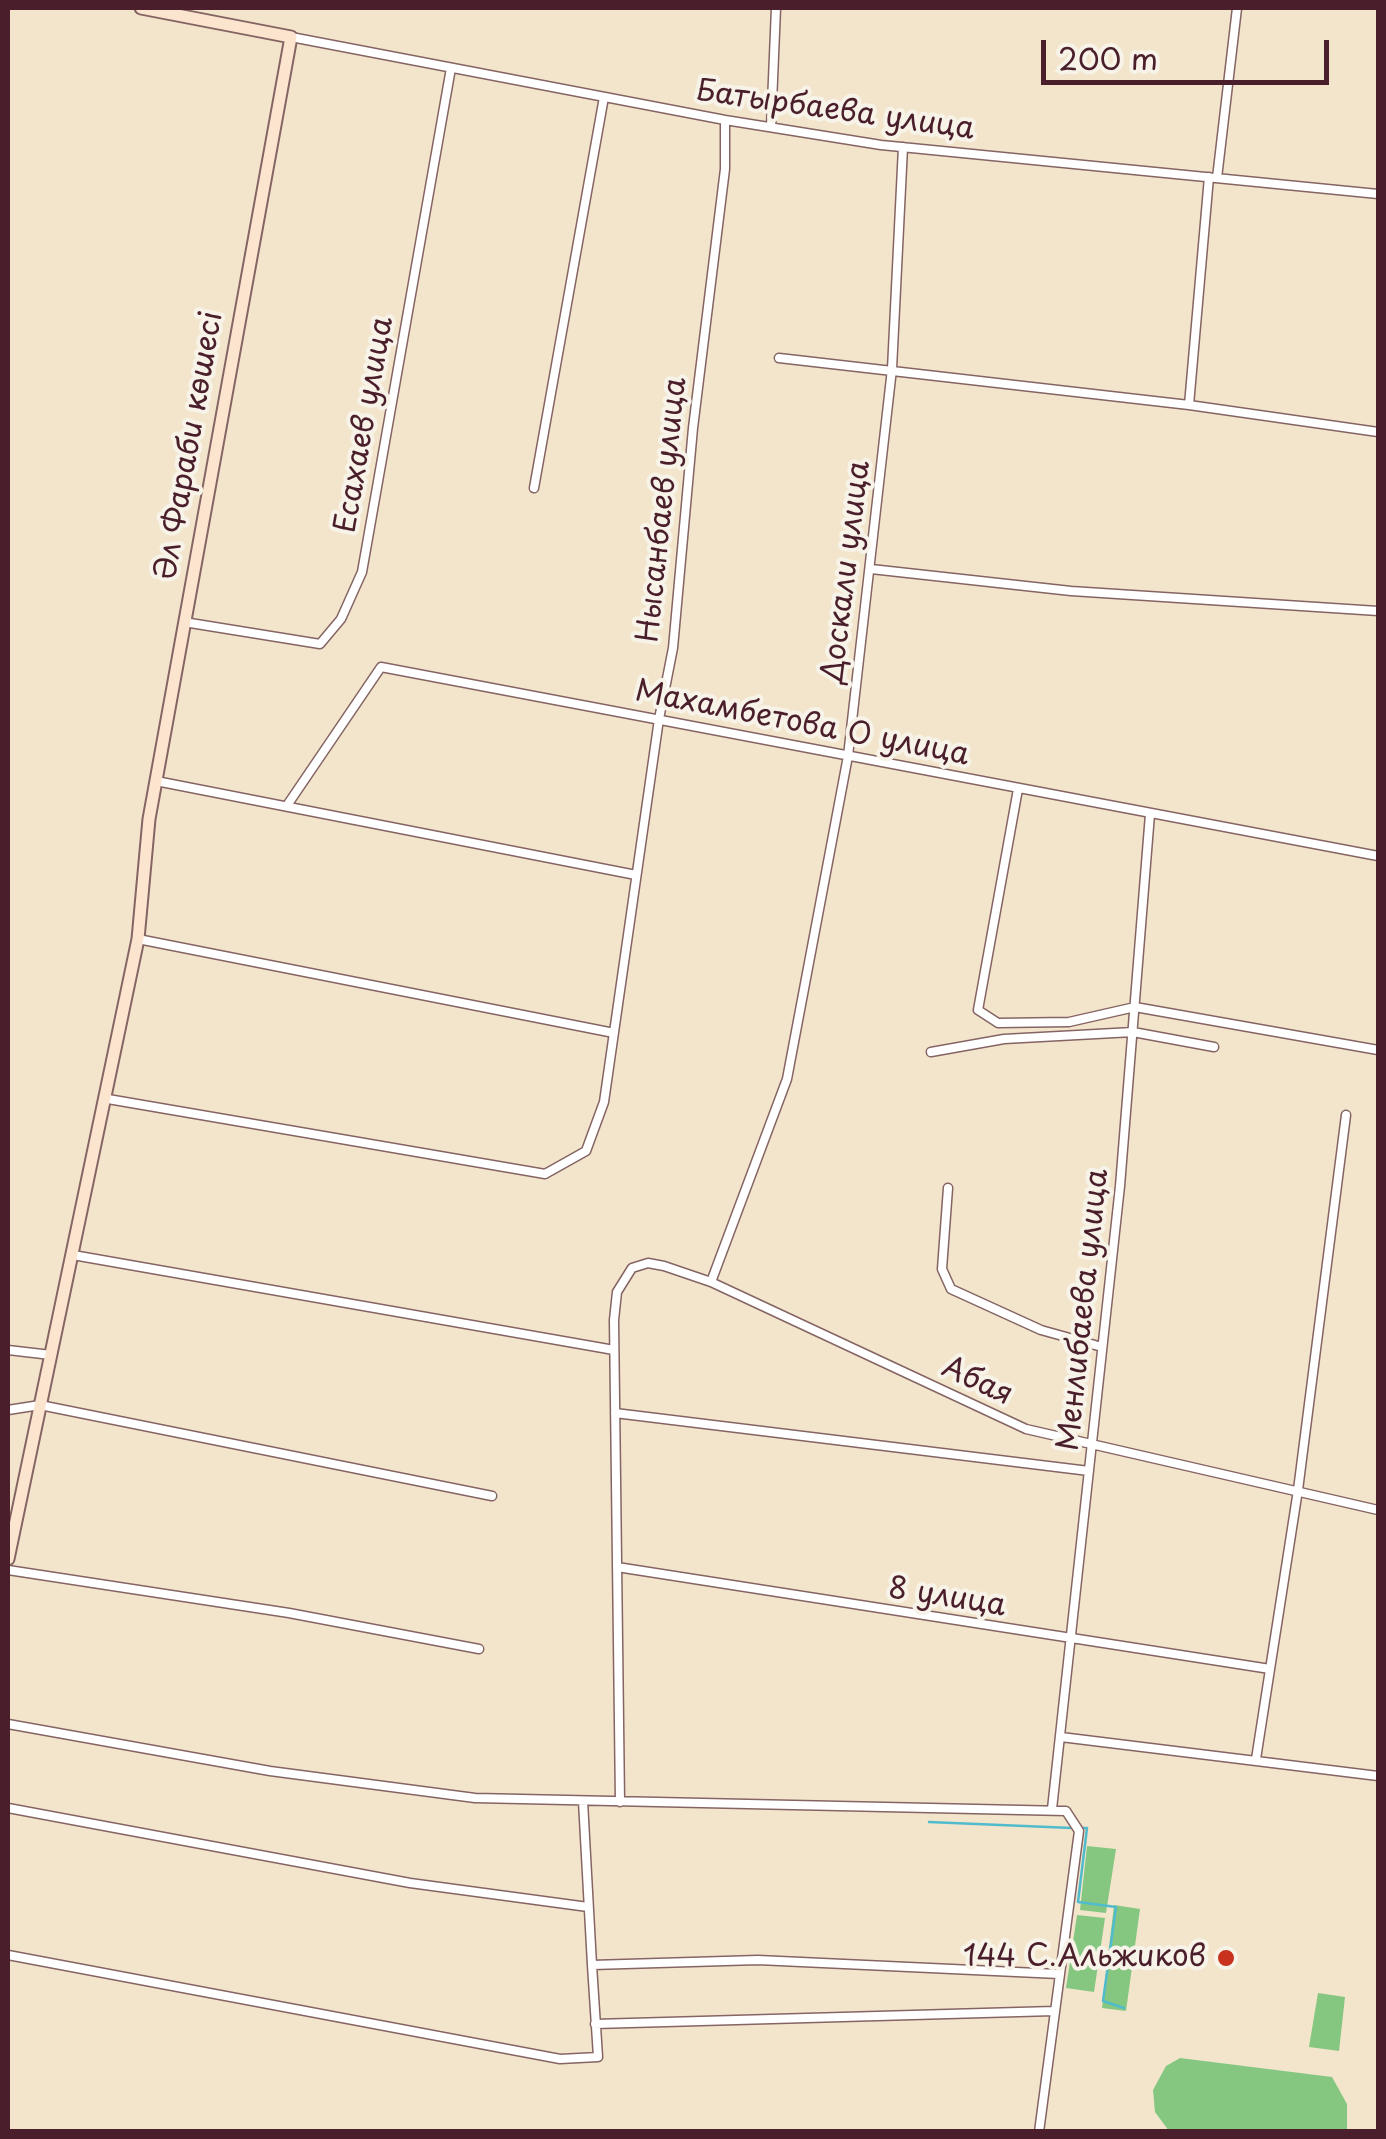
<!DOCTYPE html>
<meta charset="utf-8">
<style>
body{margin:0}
#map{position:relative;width:1386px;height:2139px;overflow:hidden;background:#f2e5cc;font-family:"Playpen Sans",sans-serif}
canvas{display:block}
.frame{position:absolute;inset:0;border:10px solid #4a1f2b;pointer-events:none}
.scale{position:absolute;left:1041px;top:40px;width:288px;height:45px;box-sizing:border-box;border:5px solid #4a1f2b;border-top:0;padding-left:12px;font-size:30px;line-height:35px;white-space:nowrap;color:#4a1f2b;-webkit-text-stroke:8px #f7f3e8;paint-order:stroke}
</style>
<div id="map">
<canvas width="1386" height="2139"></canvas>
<div class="frame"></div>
<div class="scale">200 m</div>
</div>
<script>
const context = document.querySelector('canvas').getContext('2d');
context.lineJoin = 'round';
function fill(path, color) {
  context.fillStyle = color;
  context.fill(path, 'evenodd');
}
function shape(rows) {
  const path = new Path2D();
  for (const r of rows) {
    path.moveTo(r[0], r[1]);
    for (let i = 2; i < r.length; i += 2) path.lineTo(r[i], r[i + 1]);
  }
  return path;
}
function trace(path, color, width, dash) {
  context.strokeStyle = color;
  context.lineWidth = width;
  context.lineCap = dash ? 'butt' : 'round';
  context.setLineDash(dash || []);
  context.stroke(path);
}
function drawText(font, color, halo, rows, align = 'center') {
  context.font = font + ' "Playpen Sans",sans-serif';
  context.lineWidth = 8;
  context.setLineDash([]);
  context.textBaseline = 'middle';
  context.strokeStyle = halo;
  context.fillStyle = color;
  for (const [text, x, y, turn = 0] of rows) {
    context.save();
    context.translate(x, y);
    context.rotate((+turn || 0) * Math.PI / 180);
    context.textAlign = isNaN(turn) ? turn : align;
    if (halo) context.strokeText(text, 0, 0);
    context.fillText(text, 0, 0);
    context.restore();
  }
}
fill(shape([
 [1087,1846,1116,1849,1106,1913,1080,1910],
 [1114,1905,1140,1909,1126,2011,1102,2008],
 [1077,1915,1105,1918,1094,1992,1066,1988],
 [1318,1993,1345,1997,1339,2051,1309,2047],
 [1180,2058,1332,2077,1347,2104,1347,2131,1169,2131,1155,2112,1153,2090,1166,2066]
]), '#85c780');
trace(shape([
 [929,1822,1072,1828],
 [1083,1828,1087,1828,1078,1902,1116,1907,1103,2001,1124,2008]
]), '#51bbce', 2.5);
const street = shape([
 [291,37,725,120,881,145,1378,194],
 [771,127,776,8],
 [1217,178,1237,8],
 [779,358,1189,405,1378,432],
 [1189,405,1209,177],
 [534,488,604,97],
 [871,569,1071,591,1378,611],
 [184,622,320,644,341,619,362,572,451,68],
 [156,781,636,875],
 [1018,789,978,1010,998,1023,1069,1022,1135,1007,1378,1050],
 [288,804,381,667,1378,856],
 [138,939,614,1033],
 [931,1052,1004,1039,1133,1032,1214,1047],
 [108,1099,545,1174,586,1151,604,1102,659,719,673,648,693,428,725,169,725,120],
 [948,1188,942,1269,951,1289,1041,1330,1102,1347],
 [73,1255,614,1350],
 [711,1282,787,1079,848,756,892,369,903,147],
 [8,1350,51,1355],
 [8,1410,40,1405,492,1496],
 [615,1413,1089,1471],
 [617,1567,1270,1669],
 [8,1570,289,1613,479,1649],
 [8,1724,270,1771,475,1798,1066,1811,1079,1831,1039,2132],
 [1061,1737,1378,1776],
 [1256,1759,1298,1490,1346,1115],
 [583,1801,592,1965,758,1960,1059,1974],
 [620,1802,614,1320,617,1292,632,1268,648,1263,664,1266,711,1282,1026,1429,1378,1510],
 [8,1808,410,1883,588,1907],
 [1052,1809,1120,1186,1150,814],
 [8,1955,560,2059,598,2057,592,1965],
 [595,2024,1054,2011]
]);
const secondary = shape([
 [8,1559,138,939,149,819,291,37,141,8]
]);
trace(street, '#856463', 11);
trace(secondary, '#856463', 15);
trace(street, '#fff', 8);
trace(secondary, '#fce5cf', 11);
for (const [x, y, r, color] of [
 [1226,1958,10,"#c8321e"]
]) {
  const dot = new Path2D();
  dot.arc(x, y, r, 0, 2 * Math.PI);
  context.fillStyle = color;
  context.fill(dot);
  trace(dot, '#f7f3e8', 4);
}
drawText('30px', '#4a1f2b', '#f7f3e8', [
 ["Батырбаева улица",835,111,8],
 ["Есахаев улица",365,425,-80],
 ["Әл Фараби көшесі",190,446,-80],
 ["Нысанбаев улица",663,510,-84],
 ["Доскали улица",847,572,-83],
 ["Махамбетова О улица",802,724,11],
 ["Менлибаева улица",1084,1310,-84],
 ["Абая",977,1382,25],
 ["8 улица",947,1598,9]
]);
drawText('30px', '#4a1f2b', '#f7f3e8', [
 ["144 С.Альжиков",1206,1958]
], 'right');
</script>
